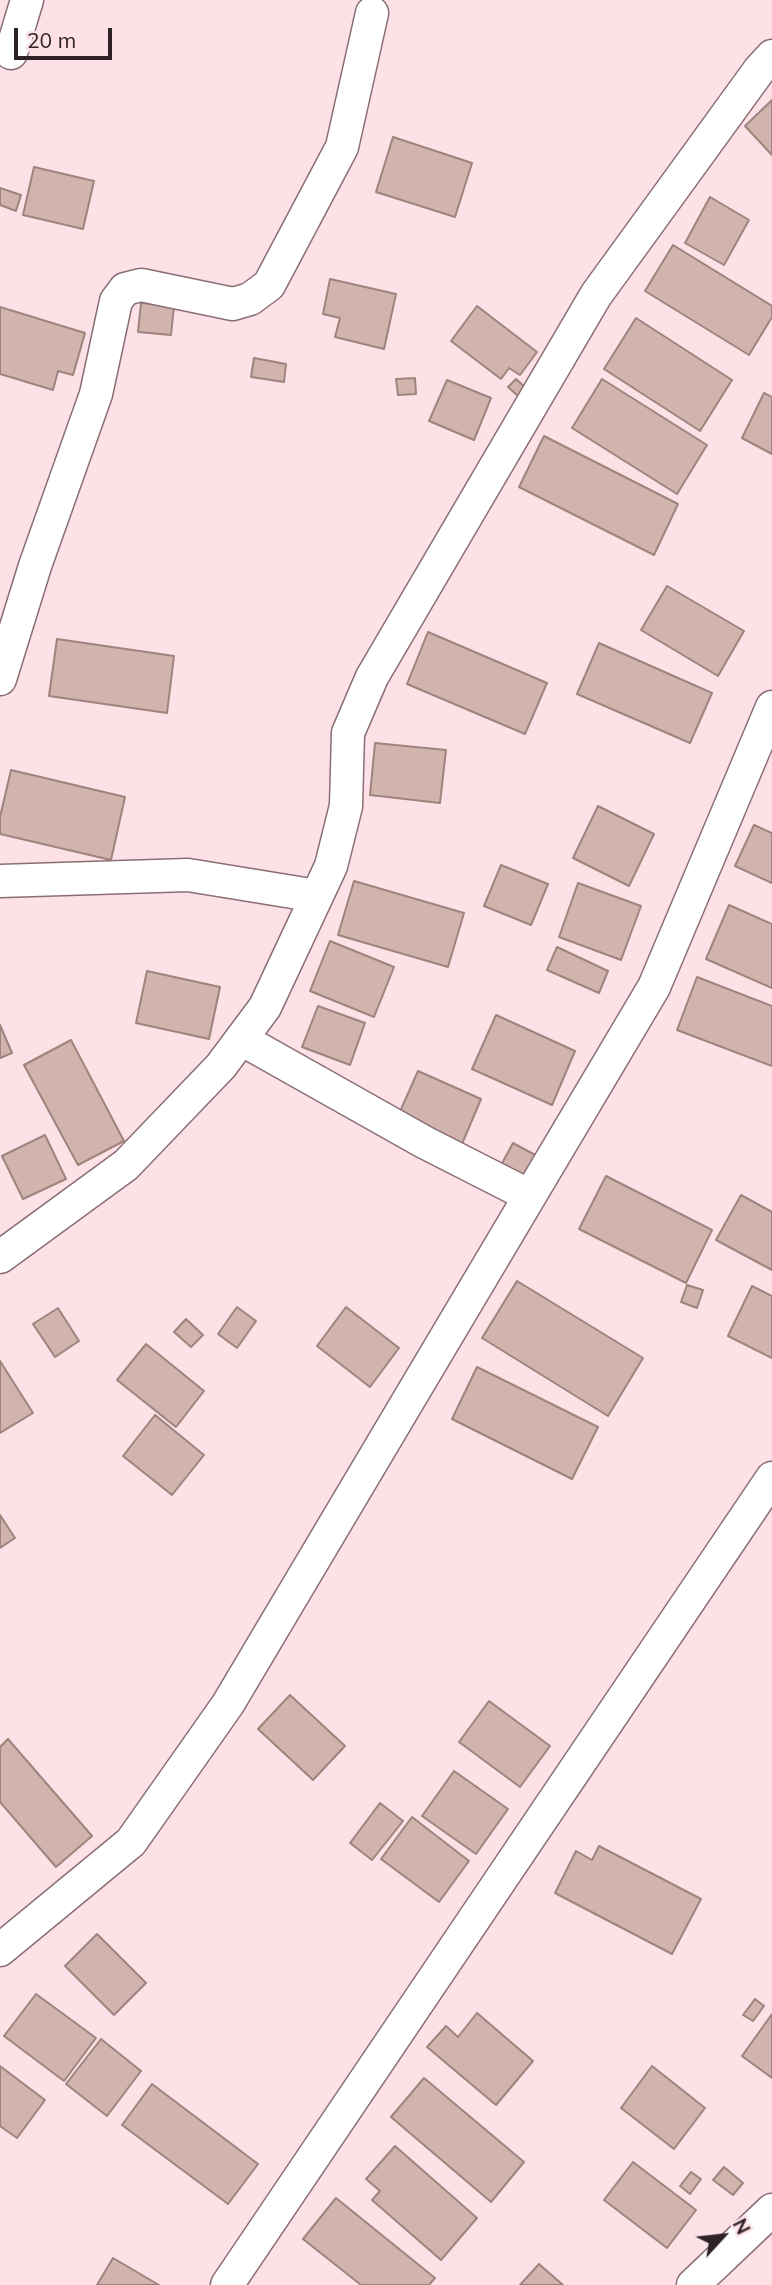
<!DOCTYPE html>
<style>
body{margin:0}
#map{position:relative;width:772px;height:2285px;overflow:hidden;background:#fee0e7;font-family:Mulish,sans-serif}
canvas{display:block}
.north{position:absolute;left:688px;top:2201px;width:70px;height:70px;-webkit-text-stroke:5px #fee0e7;paint-order:stroke;rotate:63deg;font-size:19px;font-weight:700;line-height:28px;text-align:center;color:#2d2225}
.north::after{content:'';display:block;margin:auto;width:24px;height:32px;background:#2d2225;clip-path:polygon(50% 0,100% 100%,50% 72%,0 100%)}
.scale{position:absolute;left:14px;top:28px;width:98px;height:32px;box-sizing:border-box;border:4px solid #2d2225;border-top:0;padding-left:9px;font-size:21px;line-height:24px;white-space:nowrap;color:#2d2225;-webkit-text-stroke:5px #fee0e7;paint-order:stroke}
</style>
<div id="map">
<canvas width="772" height="2285"></canvas>
<div class="north">N</div>
<div class="scale">20 m</div>
</div>
<script>
const context = document.querySelector('canvas').getContext('2d');
context.lineJoin = 'round';
function fill(path, color) {
  context.fillStyle = color;
  context.fill(path, 'evenodd');
}
function shape(rows) {
  const path = new Path2D();
  for (const r of rows) {
    path.moveTo(r[0], r[1]);
    for (let i = 2; i < r.length; i += 2) path.lineTo(r[i], r[i + 1]);
  }
  return path;
}
function trace(path, color, width, dash) {
  context.strokeStyle = color;
  context.lineWidth = width;
  context.lineCap = dash ? 'butt' : 'round';
  context.setLineDash(dash || []);
  context.stroke(path);
}
const building = shape([
 [772,100,772,155,745,126,772,100],
 [393,137,472,163,455,217,376,192,393,137],
 [34,167,94,181,83,229,23,215,34,167],
 [0,188,21,195,16,211,0,205,0,188],
 [710,197,749,220,724,265,685,243,710,197],
 [673,245,772,306,772,317,749,355,645,291,673,245],
 [330,279,396,294,384,349,335,337,340,318,323,314,330,279],
 [141,303,174,306,171,335,138,332,141,303],
 [477,306,537,352,520,375,509,368,501,379,451,341,477,306],
 [0,307,85,333,73,375,58,371,53,390,0,374,0,307],
 [636,318,732,380,700,431,604,369,636,318],
 [254,358,286,364,284,382,251,377,254,358],
 [415,378,416,394,398,395,396,379,415,378],
 [516,379,526,388,518,396,508,387,516,379],
 [602,379,707,445,677,494,572,428,602,379],
 [447,380,491,398,474,440,429,421,447,380],
 [764,393,772,397,772,454,742,438,764,393],
 [544,436,678,504,654,555,519,487,544,436],
 [667,586,744,631,718,676,641,630,667,586],
 [428,632,547,683,525,734,407,684,428,632],
 [57,639,174,656,167,713,49,696,57,639],
 [599,643,712,693,690,743,577,694,599,643],
 [375,743,446,750,440,803,370,795,375,743],
 [11,770,125,797,111,860,0,834,0,817,11,770],
 [598,806,654,834,629,886,573,858,598,806],
 [754,825,772,833,772,883,735,866,754,825],
 [501,865,548,884,531,925,484,906,501,865],
 [354,881,464,913,448,967,338,935,354,881],
 [578,883,641,906,621,960,559,937,578,883],
 [729,905,772,924,772,988,706,959,729,905],
 [330,941,394,967,374,1017,310,991,330,941],
 [557,947,608,971,599,993,547,970,557,947],
 [147,971,220,987,209,1039,136,1023,147,971],
 [697,977,772,1006,772,1066,677,1030,697,977],
 [318,1006,365,1023,350,1065,302,1047,318,1006],
 [496,1015,575,1051,552,1105,472,1069,496,1015],
 [0,1025,12,1053,0,1058,0,1025],
 [71,1040,124,1141,78,1165,24,1065,71,1040],
 [418,1071,481,1099,462,1144,398,1116,418,1071],
 [45,1135,66,1179,23,1199,2,1156,45,1135],
 [513,1143,537,1156,524,1180,500,1167,513,1143],
 [606,1176,712,1230,686,1283,579,1229,606,1176],
 [741,1195,772,1212,772,1270,716,1240,741,1195],
 [517,1281,643,1358,608,1416,482,1338,517,1281],
 [687,1285,703,1290,697,1308,681,1302,687,1285],
 [752,1286,772,1296,772,1358,728,1336,752,1286],
 [237,1307,256,1321,237,1348,218,1334,237,1307],
 [346,1307,399,1348,370,1387,317,1346,346,1307],
 [58,1308,79,1341,55,1357,33,1324,58,1308],
 [186,1319,203,1335,191,1347,174,1332,186,1319],
 [146,1344,204,1391,176,1427,117,1380,146,1344],
 [0,1361,33,1413,0,1433,0,1361],
 [477,1367,598,1427,572,1479,452,1419,477,1367],
 [155,1415,204,1455,172,1495,123,1456,155,1415],
 [0,1515,15,1538,0,1548,0,1515],
 [290,1695,345,1746,313,1780,258,1729,290,1695],
 [489,1701,550,1746,520,1787,459,1742,489,1701],
 [8,1739,92,1836,56,1867,0,1802,0,1747,8,1739],
 [454,1771,508,1809,476,1854,422,1816,454,1771],
 [380,1803,403,1821,372,1860,350,1843,380,1803],
 [412,1817,469,1861,439,1902,381,1859,412,1817],
 [599,1846,701,1899,672,1954,555,1893,576,1851,592,1860,599,1846],
 [97,1934,146,1983,114,2015,65,1966,97,1934],
 [36,1994,96,2038,64,2081,4,2036,36,1994],
 [755,1999,764,2006,753,2021,743,2015,755,1999],
 [477,2013,533,2061,496,2105,427,2047,446,2026,458,2037,477,2013],
 [772,2014,772,2078,742,2056,772,2014],
 [101,2039,141,2071,107,2116,66,2084,101,2039],
 [0,2066,45,2100,17,2138,0,2126,0,2066],
 [652,2066,705,2108,674,2149,621,2108,652,2066],
 [424,2078,524,2162,491,2202,391,2117,424,2078],
 [152,2084,258,2164,228,2204,122,2125,152,2084],
 [395,2146,477,2218,441,2260,372,2200,380,2191,366,2179,395,2146],
 [633,2162,696,2210,667,2248,604,2200,633,2162],
 [724,2167,743,2183,733,2195,713,2180,724,2167],
 [691,2172,701,2179,690,2194,680,2186,691,2172],
 [336,2198,435,2278,429,2285,361,2285,303,2239,336,2198],
 [113,2258,159,2285,97,2285,113,2258],
 [539,2264,563,2285,520,2285,539,2264]
]);
fill(building, '#d0b4ad');
trace(building, '#9e847d', 2);
const minor = shape([
 [11,53,27,0],
 [0,679,35,566,96,394,116,301,125,289,141,285,233,304,250,299,269,285,342,147,372,13],
 [0,881,188,875,317,896],
 [241,1039,424,1142,530,1196],
 [0,1257,126,1165,221,1066,265,1007,331,866,346,806,348,733,372,677,596,295,760,69,772,56],
 [0,1950,131,1842,228,1704,654,987,772,707],
 [227,2285,772,1478],
 [693,2285,772,2210]
]);
trace(minor, '#896f75', 35);
trace(minor, '#fff', 32);
</script>
